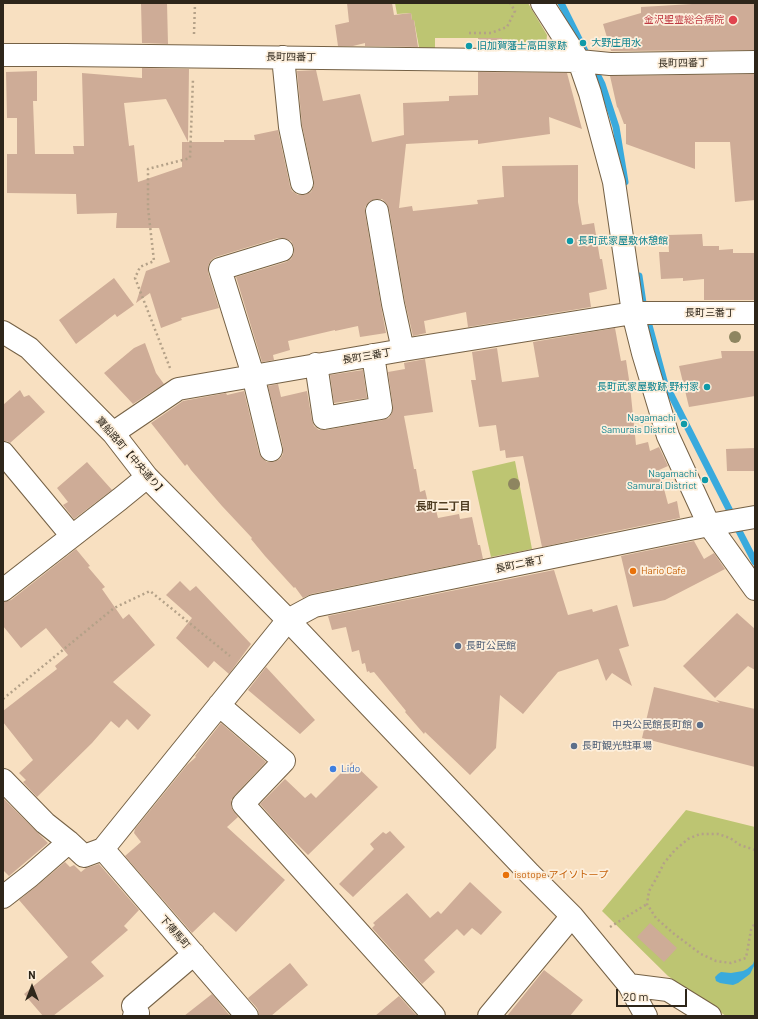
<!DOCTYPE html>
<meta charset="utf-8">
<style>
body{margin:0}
#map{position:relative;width:758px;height:1019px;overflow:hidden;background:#f8e0c1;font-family:Barlow,sans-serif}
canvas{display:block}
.frame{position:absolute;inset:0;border:4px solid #2e261a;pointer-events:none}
.north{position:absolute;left:12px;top:967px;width:40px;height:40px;-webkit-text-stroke:3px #fdefdc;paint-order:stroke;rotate:0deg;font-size:11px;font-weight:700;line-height:16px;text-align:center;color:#2e261a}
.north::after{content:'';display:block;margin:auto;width:14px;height:18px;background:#2e261a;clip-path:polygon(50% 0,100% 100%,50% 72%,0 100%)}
.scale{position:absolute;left:616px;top:989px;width:71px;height:18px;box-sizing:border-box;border:2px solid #2e261a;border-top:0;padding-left:5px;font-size:12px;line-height:14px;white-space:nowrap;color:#2e261a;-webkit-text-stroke:3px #fdefdc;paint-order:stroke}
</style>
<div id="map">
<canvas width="758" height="1019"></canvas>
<div class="frame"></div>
<div class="north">N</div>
<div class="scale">20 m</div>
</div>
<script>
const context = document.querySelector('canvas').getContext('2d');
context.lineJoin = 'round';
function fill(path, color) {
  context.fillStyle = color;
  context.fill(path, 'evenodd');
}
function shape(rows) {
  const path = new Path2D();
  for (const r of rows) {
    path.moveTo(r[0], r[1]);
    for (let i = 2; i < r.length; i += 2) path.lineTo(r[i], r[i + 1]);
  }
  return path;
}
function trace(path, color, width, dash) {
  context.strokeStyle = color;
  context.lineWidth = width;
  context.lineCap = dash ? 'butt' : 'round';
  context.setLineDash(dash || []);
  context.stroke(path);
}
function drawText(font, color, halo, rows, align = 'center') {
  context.font = font + ' Barlow,"Noto Sans JP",sans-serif';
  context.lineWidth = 3.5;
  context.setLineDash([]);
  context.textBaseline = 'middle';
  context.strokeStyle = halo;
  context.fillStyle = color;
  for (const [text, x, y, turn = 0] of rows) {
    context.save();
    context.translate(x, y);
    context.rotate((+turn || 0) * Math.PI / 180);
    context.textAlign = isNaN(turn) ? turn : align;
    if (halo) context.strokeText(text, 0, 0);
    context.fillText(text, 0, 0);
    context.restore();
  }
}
fill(shape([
 [395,3,528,3,547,35,546,47,533,54,502,54,502,38,435,38,435,54,418,54,419,47,414,20,412,20,411,13,397,14],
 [515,461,532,549,491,557,472,471],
 [686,810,755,827,755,1016,726,1016,668,976,602,911]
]), '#bdc572');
fill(shape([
 [755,958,755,964,750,974,738,983,733,985,726,984,720,983,716,981,715,977,718,974,721,972,731,973,743,971,747,969,753,964]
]), '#39aadd');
trace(shape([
 [561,3,587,55],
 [593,66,602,84,616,127,625,182],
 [639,276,643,303,664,381,730,511],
 [738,529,755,562]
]), '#39aadd', 7);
fill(shape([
 [141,3,167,3,168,44,142,43],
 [347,3,392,3,394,15,411,13,412,20,414,20,418,47,365,46,365,43,353,46,338,46,335,25,349,22],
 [709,3,755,3,755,50,611,51,603,24,641,13,641,7],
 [478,38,502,38,502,48,478,47],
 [142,68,189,69,188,142,224,142,224,140,255,140,254,135,278,130,290,186,292,191,298,195,304,195,311,192,314,186,314,181,302,125,297,71,316,70,323,101,360,94,372,142,404,135,403,103,449,101,449,96,478,95,478,72,567,73,582,129,549,117,550,134,478,144,478,140,406,144,399,208,412,206,413,211,478,204,477,200,504,197,502,166,578,165,578,202,582,225,594,223,600,259,602,259,607,289,589,293,591,307,468,327,466,312,424,321,426,333,413,336,405,302,389,209,386,203,382,199,375,199,369,202,365,207,365,213,381,306,386,333,360,337,358,326,335,331,335,330,288,341,290,350,273,355,274,360,262,362,236,277,286,262,291,259,294,253,294,247,291,241,284,238,278,238,216,257,211,260,208,266,208,272,219,308,181,318,182,320,161,328,150,293,136,303,146,271,170,262,159,228,116,228,117,213,77,214,76,194,7,193,7,154,17,154,17,118,7,118,6,72,37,71,37,101,33,101,35,154,74,154,73,146,84,146,82,73,142,78],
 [166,99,188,142,182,142,182,167,138,182,134,145,129,146,124,103],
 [755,74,755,200,735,202,730,142,695,142,695,169,626,144,626,124,624,124,618,108,617,107,610,76],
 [702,234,703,246,719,246,719,250,733,249,733,253,755,253,755,300,704,300,704,279,683,281,683,278,661,279,659,252,669,252,668,235],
 [114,278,134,305,117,317,115,314,76,344,59,320],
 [615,328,621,361,626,360,630,386,636,445,648,442,650,451,659,447,668,466,659,470,668,504,677,501,680,518,616,531,615,531,542,547,523,456,506,458,505,450,500,451,496,425,479,427,471,380,476,380,472,352,497,348,502,382,539,377,533,342],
 [145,343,156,373,164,384,133,404,104,373,134,348],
 [721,351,755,351,755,396,689,407,679,366,722,358],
 [425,359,433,412,404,416,414,469,416,469,420,492,425,490,429,507,435,506,438,518,459,514,460,519,472,517,478,545,480,545,483,559,311,594,303,598,295,587,294,588,265,556,251,539,252,538,222,506,191,470,187,464,185,466,151,423,183,401,226,393,227,395,244,391,259,453,262,458,267,462,274,462,280,459,283,454,283,447,268,386,278,384,281,397,307,391,312,420,314,426,319,430,326,430,383,420,389,418,392,413,393,407,388,372,405,369,404,363],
 [363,370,367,398,334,403,330,375],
 [20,390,24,397,29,395,45,412,10,443,7,441,3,441,3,405],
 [755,448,755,471,727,471,726,449],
 [87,462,112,490,74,519,63,505,68,502,57,488],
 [694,541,704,559,714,553,725,569,665,600,633,607,621,556],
 [76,549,90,566,88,567,105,587,102,589,123,619,129,614,155,645,113,682,151,715,138,730,127,719,119,728,111,721,92,743,37,797,23,782,26,780,19,773,33,760,3,722,3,711,57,669,55,666,68,655,46,628,21,648,3,626,3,602,11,600],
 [554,570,568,615,592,609,593,612,617,605,629,646,619,649,632,686,612,673,606,681,598,659,558,672,523,714,500,695,496,748,470,775,425,732,424,734,405,712,406,711,374,672,370,673,369,671,367,672,365,663,362,664,359,650,352,652,346,627,332,630,328,616],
 [180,581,190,591,196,586,251,644,229,674,214,661,208,668,176,638,192,618,166,595],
 [737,613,755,629,755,670,748,666,715,698,683,666],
 [266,667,315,720,300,734,248,690],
 [654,687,720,703,716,700,755,709,755,767,642,738],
 [221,723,266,762,234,796,231,800,231,807,234,812,238,817,227,827,285,880,236,932,214,912,192,933,125,856,141,842,134,833,135,829,187,765,196,757,195,756],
 [352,762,378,787,308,855,282,829,260,804,285,779,305,798,311,793,316,798],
 [3,798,48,843,9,876,3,870],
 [390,831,405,847,353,897,339,884,374,849,370,844,383,832,386,834],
 [65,862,70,867,74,865,81,872,86,868,99,864,139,910,124,926,128,930,91,962,104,976,53,1016,43,1016,24,994,68,957,19,900,38,885],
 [470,882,502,912,481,935,472,928,464,936,457,929,424,960,435,972,422,984,372,928,375,925,373,923,407,893,430,918,438,911,441,914],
 [650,923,677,948,664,962,637,937],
 [290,963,308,985,271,1016,259,1016,259,1013,257,1008,248,998],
 [544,970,583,1000,570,1016,507,1016],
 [212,994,230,1016,184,1016],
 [399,996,417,1016,375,1016]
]), '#ceac97');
const minor = shape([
 [542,3,579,61,590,93,614,182,633,313,643,353,668,436,709,525,755,589],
 [3,55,65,55,579,61,610,64,755,62],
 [283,57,290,127,302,183],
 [377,211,393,304,403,350],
 [3,332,29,348,113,433,147,477,288,620,530,874,572,916,629,985,646,1016],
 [316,364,324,418,381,408,373,355],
 [113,433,178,389,403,350,633,313,755,313],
 [271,450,253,375,220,269,282,250],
 [3,453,72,536],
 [3,590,120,499,147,477],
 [219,705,284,761,243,804,434,1016],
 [3,780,45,823,69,842,84,856,103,849,288,620,314,606,709,525,755,517],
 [103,849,247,1016],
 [3,897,30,876,69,842],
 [629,985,668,990,710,1016],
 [134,1016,138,1013,133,1006,194,954],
 [489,1016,572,916]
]);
trace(minor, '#756145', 24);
trace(shape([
 [469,33,491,33,507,27,515,11,510,3],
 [194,34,195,3],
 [170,368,135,278,140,267,154,261,148,208,148,169,190,158,193,79],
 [3,699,114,608,150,591,230,656],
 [755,850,740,845,730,838,718,834,700,834,688,839,675,850,664,863,656,879,649,891,647,904,656,918,673,933,701,954,716,961,731,963,746,958,751,930,755,923],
 [610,927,647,904]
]), '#b4a188', 2.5, [2, 3]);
trace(minor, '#fff', 22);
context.fillStyle = '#8e8560';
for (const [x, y] of [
 [735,337],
 [514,484]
]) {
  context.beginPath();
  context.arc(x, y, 6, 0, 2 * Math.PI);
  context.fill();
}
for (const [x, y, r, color] of [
 [733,20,5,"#e0444e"],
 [583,43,4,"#0f9aa8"],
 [469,46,4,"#0f9aa8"],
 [570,241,4,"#0f9aa8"],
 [707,387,4,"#0f9aa8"],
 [684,424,4,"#0f9aa8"],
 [705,480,4,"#0f9aa8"],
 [633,571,4,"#e8710a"],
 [458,646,4,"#5c6f8a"],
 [700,725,4,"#5c6f8a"],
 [574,746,4,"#5c6f8a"],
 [333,769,4,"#3f7fe0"],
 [506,875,4,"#e8710a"]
]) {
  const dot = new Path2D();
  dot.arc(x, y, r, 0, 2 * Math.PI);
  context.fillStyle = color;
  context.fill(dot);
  trace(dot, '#fdefdc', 1.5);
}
drawText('10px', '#be3a42', '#fdefdc', [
 ["金沢聖霊総合病院",724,20]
], 'right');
drawText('10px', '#0d838f', '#fdefdc', [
 ["大野庄用水",591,43],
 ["旧加賀藩士高田家跡",477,46],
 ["長町武家屋敷休憩館",578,241],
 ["長町武家屋敷跡 野村家",699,387,"right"],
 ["Nagamachi",676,418,"right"],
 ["Samurais District",676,430,"right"],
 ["Nagamachi",697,474,"right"],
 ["Samurai District",697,486,"right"]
], 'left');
drawText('10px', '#2e261a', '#fdefdc', [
 ["長町四番丁",291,57,1],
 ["長町四番丁",683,63,-1],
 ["長町三番丁",710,313],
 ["長町三番丁",367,356,-10],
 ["寶船路町【中央通り】",131,456,49],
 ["長町二番丁",520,564,-12],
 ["下傳馬町",175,932,49]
]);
drawText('10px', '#c56008', '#fdefdc', [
 ["Hario Cafe",641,571],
 ["isotope アイソトープ",514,875]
], 'left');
drawText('10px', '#4e5e75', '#fdefdc', [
 ["長町公民館",466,646],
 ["中央公民館長町館",692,725,"right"],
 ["長町観光駐車場",582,746]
], 'left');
drawText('10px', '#366cbe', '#fdefdc', [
 ["Lido",341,769]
], 'left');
drawText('bold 11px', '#4d3b20', '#fdefdc', [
 ["長町二丁目",443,506]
]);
</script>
